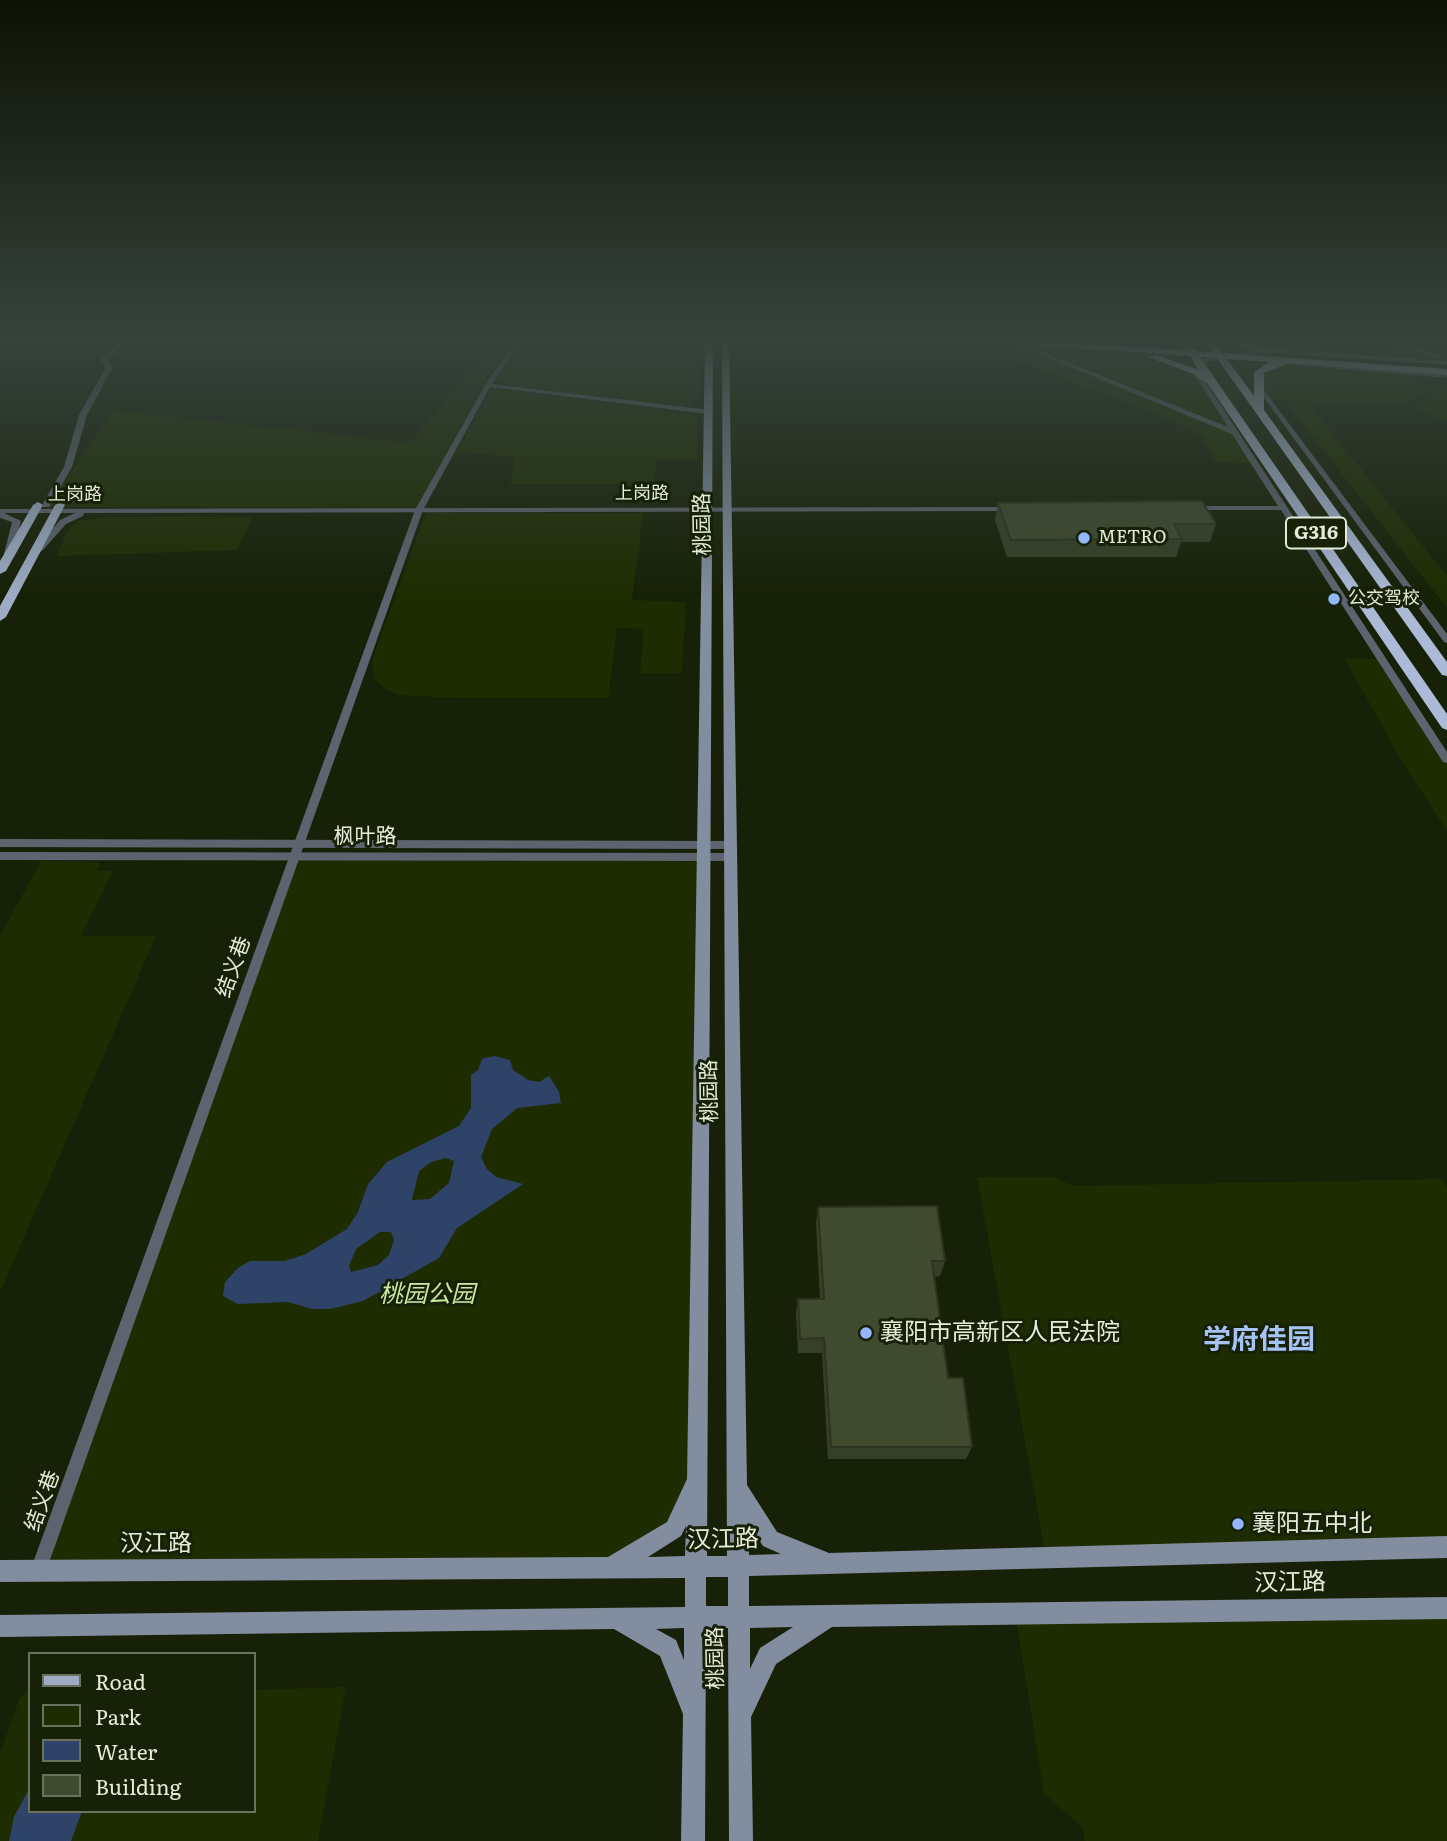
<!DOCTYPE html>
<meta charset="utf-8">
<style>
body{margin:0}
#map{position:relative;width:1447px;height:1841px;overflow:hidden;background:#172107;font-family:Literata,serif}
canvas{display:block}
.legend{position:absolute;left:28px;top:1652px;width:228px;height:161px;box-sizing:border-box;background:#172107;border:2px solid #69725c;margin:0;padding:9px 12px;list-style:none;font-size:21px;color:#e4ebdb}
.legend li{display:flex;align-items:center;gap:14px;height:35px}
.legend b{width:35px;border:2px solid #69725c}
</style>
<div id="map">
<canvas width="1447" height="1841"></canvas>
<ul class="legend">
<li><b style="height:9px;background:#9eacc6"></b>Road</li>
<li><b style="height:19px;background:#1e2d01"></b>Park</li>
<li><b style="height:19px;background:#2f4369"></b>Water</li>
<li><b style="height:19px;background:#3f4a2f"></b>Building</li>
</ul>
</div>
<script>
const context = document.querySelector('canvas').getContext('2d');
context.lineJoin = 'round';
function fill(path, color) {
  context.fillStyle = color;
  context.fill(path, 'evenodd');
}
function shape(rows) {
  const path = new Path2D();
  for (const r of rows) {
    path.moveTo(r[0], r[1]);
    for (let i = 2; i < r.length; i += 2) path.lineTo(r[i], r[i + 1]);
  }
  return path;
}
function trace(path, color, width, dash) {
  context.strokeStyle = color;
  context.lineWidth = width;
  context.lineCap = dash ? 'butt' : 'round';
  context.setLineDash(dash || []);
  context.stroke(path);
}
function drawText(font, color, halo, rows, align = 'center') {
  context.font = font + ' Literata,"Noto Sans SC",serif';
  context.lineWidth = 6;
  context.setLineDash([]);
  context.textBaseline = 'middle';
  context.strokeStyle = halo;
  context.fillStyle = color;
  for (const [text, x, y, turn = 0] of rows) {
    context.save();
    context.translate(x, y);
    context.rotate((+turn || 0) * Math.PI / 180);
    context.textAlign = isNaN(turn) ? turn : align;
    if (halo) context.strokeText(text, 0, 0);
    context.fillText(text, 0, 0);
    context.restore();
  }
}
fill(shape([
 [495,341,507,341,417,507,47,507,113,410,410,443],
 [558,341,611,341,699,350,699,399,693,406,682,407,505,384,497,378,511,347,550,350],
 [995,341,1090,347,1152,356,1196,372,1255,464,1216,462,1202,436,1190,428,1024,363,993,358],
 [1232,341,1389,341,1447,358,1447,363,1264,350],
 [1284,363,1412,373,1428,394,1398,405,1307,402,1447,576,1447,608,1284,400,1271,399,1258,386,1259,372],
 [1432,386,1447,390,1447,420,1434,418,1412,405,1432,397,1427,387],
 [497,389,697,416,697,460,656,460,655,484,510,484,515,457,457,452,491,391],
 [426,513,643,513,632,600,686,602,682,673,640,673,644,629,617,628,608,698,459,698,399,695,384,688,374,678,372,660],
 [111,517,253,517,237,550,56,556,70,527,79,521],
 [1345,659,1381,659,1447,760,1447,831,1400,758],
 [295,856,704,856,698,1477,674,1529,611,1567,38,1571],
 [41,861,100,862,97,871,113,871,81,936,156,936,0,1292,0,936],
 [977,1177,1052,1177,1074,1186,1443,1179,1447,1188,1447,1547,1046,1557],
 [1447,1608,1447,1841,1085,1841,1082,1827,1044,1793,1015,1613],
 [346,1687,318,1841,0,1841,0,1754,20,1697,30,1689,30,1811,254,1811,254,1690]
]), '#1e2d01');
fill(shape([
 [494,1056,510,1060,513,1070,528,1080,539,1082,549,1076,559,1092,561,1103,517,1108,492,1129,481,1157,487,1169,496,1177,523,1184,457,1228,439,1258,363,1301,330,1309,312,1309,288,1302,238,1304,223,1296,225,1282,238,1268,250,1261,285,1261,306,1254,347,1229,358,1212,368,1184,387,1162,459,1126,471,1108,471,1075,478,1070,482,1059],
 [446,1158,454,1161,449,1183,430,1199,412,1200,419,1171,431,1162],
 [380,1232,391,1232,394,1240,389,1255,378,1265,351,1272,349,1266,356,1249],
 [30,1787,30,1811,82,1811,71,1841,9,1841,14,1817]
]), '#2f4369');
fill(shape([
 [516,341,522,341,492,384,709,410,712,412,709,414,490,387,423,510,46,1571,44,1577,38,1579,32,1577,30,1571,415,510,485,385,516,341]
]), '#5d6470');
fill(shape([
 [122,341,128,341,107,360,113,367,87,415,72,467,49,507,43,507,42,505,64,467,79,415,106,367,100,360,122,341],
 [1008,341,1016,341,1228,427,1193,372,1203,359,1264,348,1447,361,1447,365,1264,352,1207,362,1199,372,1447,752,1447,763,1443,762,1281,510,1190,510,1186,508,1190,506,1278,506,1232,434,1008,341],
 [1386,341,1395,341,1446,357,1441,358,1386,341],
 [1284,361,1447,374,1447,378,1282,364,1281,363,1284,361],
 [1256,385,1260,385,1447,634,1447,643,1444,642,1256,387,1256,385],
 [1011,507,1015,509,1014,511,84,513,83,516,66,524,42,551,39,552,35,549,60,520,75,513,4,513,21,521,12,554,8,557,4,554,12,522,0,518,0,509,1011,507],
 [0,839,730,841,736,845,730,849,0,847,0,839],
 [0,852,730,853,736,857,730,861,0,860,0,852]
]), '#5d6470');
fill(shape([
 [705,341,713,341,707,1556,727,1556,722,341,729,341,747,1485,777,1532,829,1553,1447,1536,1447,1558,749,1576,749,1606,1447,1597,1447,1619,832,1627,776,1664,751,1717,753,1841,729,1841,728,1628,706,1628,705,1841,681,1841,683,1714,660,1656,614,1629,0,1637,0,1615,685,1607,685,1578,0,1582,0,1560,608,1557,667,1522,687,1479,705,341],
 [748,1523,763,1546,781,1554,749,1555,748,1523],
 [686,1526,685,1556,648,1557,681,1536,686,1526],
 [706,1577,728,1577,728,1606,706,1606,706,1577],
 [793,1627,760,1648,750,1669,750,1628,793,1627],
 [684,1628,684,1660,676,1640,656,1629,684,1628]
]), '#828da0');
fill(shape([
 [38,502,43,505,6,571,0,574,0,561,33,505,38,502],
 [60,502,65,505,6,617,0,621,0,606,55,505,60,502]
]), '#9eacc6');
fill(shape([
 [1011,341,1050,341,1186,350,1179,341,1188,341,1196,351,1212,352,1204,341,1213,341,1222,353,1447,369,1447,375,1289,363,1264,373,1264,410,1447,662,1447,676,1442,675,1217,358,1200,357,1447,714,1447,730,1442,728,1208,384,1193,374,1148,357,1156,355,1199,370,1190,356,1016,344,1011,341],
 [1227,359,1269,362,1254,372,1254,396,1227,359],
 [1228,341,1241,341,1268,350,1263,353,1228,341]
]), '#abbad7');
fill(shape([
 [998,503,1216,524,1210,542,1181,542,1176,557,1007,557,995,520],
 [818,1207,945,1261,940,1276,934,1277,948,1378,972,1447,966,1459,828,1459,822,1353,798,1353,796,1314,798,1299,820,1299,816,1223]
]), '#364028');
const building = shape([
 [1202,501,1216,524,1174,524,1182,539,1011,540,998,503,1202,501],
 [937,1206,945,1261,932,1261,948,1378,963,1378,972,1447,831,1447,824,1338,800,1339,798,1299,824,1299,818,1207,937,1206]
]);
fill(building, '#3f4a2f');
trace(building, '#2c3421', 2);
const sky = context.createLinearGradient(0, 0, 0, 598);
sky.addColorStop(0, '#0d1204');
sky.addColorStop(0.57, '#36433c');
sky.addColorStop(1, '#36433c00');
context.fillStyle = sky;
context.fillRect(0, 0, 1447, 598);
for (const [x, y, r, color] of [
 [1084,538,7,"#92b7fd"],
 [1334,599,7,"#92b7fd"],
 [866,1333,7,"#92b7fd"],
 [1238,1524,7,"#92b7fd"]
]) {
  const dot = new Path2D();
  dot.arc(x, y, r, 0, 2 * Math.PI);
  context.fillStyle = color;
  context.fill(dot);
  trace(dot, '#172107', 2.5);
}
drawText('18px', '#e4ebdb', '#172107', [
 ["上岗路",642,494],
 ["上岗路",75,495]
]);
drawText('18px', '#e4ebdb', '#172107', [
 ["METRO",1098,538],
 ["公交驾校",1348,599]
], 'left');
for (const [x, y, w] of [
 [1316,533,60]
]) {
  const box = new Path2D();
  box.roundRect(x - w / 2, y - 15.5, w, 31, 5);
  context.fillStyle = '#172107';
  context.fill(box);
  trace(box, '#e4ebdb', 2);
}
drawText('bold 19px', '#e4ebdb', null, [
 ["G316",1316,533]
]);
drawText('21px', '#e4ebdb', '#172107', [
 ["桃园路",703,524,-91],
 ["枫叶路",365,837],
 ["结义巷",234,967,-70],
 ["桃园路",710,1091,-91],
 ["结义巷",43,1501,-70],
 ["桃园路",716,1658,-91]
]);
drawText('italic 24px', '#cae89f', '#172107', [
 ["桃园公园",427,1295]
]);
drawText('24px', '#e4ebdb', '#172107', [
 ["襄阳市高新区人民法院",880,1333],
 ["襄阳五中北",1252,1524]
], 'left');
drawText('24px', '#e4ebdb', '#172107', [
 ["汉江路",723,1540,-1],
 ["汉江路",156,1544],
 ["汉江路",1290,1583,-1]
]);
drawText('bold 28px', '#a6c3f6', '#172107', [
 ["学府佳园",1259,1341]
]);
</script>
